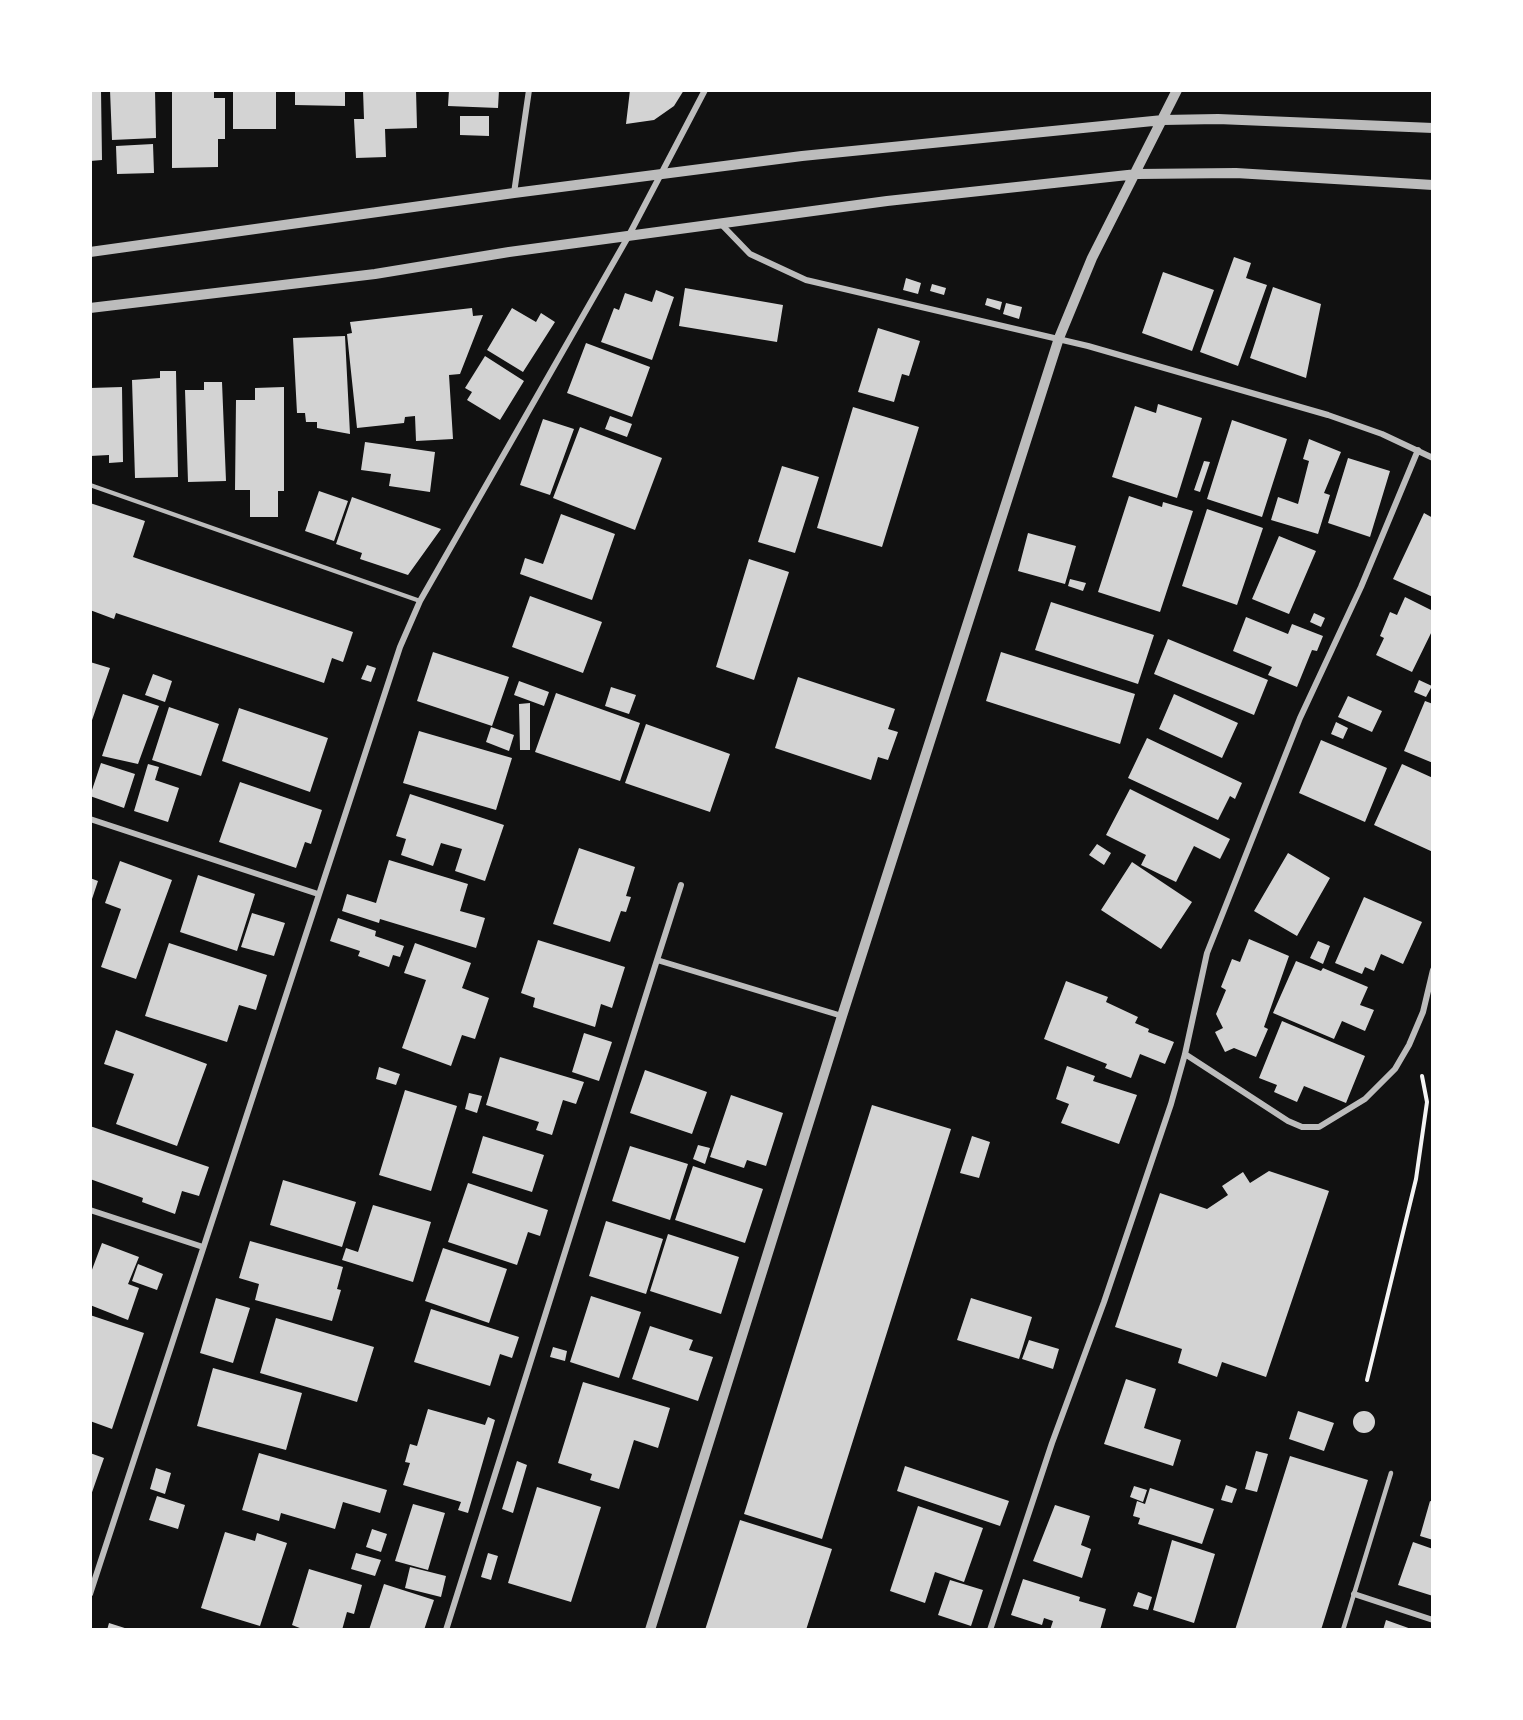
<!DOCTYPE html>
<style>
body{margin:0}
#map{position:relative;width:1523px;height:1720px;overflow:hidden;background:#111;font-family:"Exo 2",sans-serif}
canvas{display:block}
.frame{position:absolute;inset:0;border:92px solid #fff;pointer-events:none}
</style>
<div id="map">
<canvas width="1523" height="1720"></canvas>
<div class="frame"></div>
</div>
<script>
const context = document.querySelector('canvas').getContext('2d');
context.lineJoin = 'round';
function fill(path, color) {
  context.fillStyle = color;
  context.fill(path, 'evenodd');
}
function shape(rows) {
  const path = new Path2D();
  for (const r of rows) {
    if (r.length === 3) {
      path.moveTo(r[0] + r[2], r[1]);
      path.arc(r[0], r[1], r[2], 0, 2 * Math.PI);
      continue;
    }
    path.moveTo(r[0], r[1]);
    for (let i = 2; i < r.length; i += 2) path.lineTo(r[i], r[i + 1]);
  }
  return path;
}
function trace(path, color, width, dash) {
  context.strokeStyle = color;
  context.lineWidth = width;
  context.lineCap = dash ? 'butt' : 'round';
  context.setLineDash(dash || []);
  context.stroke(path);
}
fill(shape([
 [90,90,101,90,102,160,90,161],
 [110,90,155,90,156,138,112,140],
 [172,90,214,90,214,98,225,98,225,139,218,139,218,167,172,168],
 [233,90,276,90,276,129,233,129],
 [295,90,345,90,345,106,295,105],
 [363,90,416,90,417,128,385,129,386,157,356,158,354,119,364,119],
 [449,90,499,90,498,108,448,106],
 [630,90,684,90,674,106,654,120,626,124],
 [460,116,489,116,489,136,460,135],
 [153,144,154,173,117,174,116,146],
 [1234,257,1251,263,1246,278,1267,285,1238,366,1200,352],
 [1163,272,1214,290,1192,351,1142,333],
 [906,278,921,283,918,294,903,290],
 [932,284,946,288,944,295,930,291],
 [1273,287,1321,304,1306,378,1250,358],
 [685,288,783,305,777,342,679,326],
 [656,290,674,297,652,360,601,342,614,308,619,310,625,293,652,302],
 [987,298,1002,302,1000,310,985,305],
 [1006,303,1022,307,1019,319,1003,314],
 [472,308,473,316,483,315,460,374,449,375,453,439,416,441,415,416,405,417,404,423,357,428,347,334,352,333,350,322],
 [512,308,536,322,541,313,555,322,523,372,487,350],
 [878,328,920,341,909,376,902,374,894,402,858,392],
 [345,336,350,434,317,428,317,422,306,422,305,413,297,413,293,338],
 [586,343,650,367,632,417,567,393],
 [485,356,524,381,500,420,467,400,472,392,465,388],
 [160,371,176,371,178,477,135,478,132,380,160,378],
 [204,382,222,382,226,481,188,482,185,390,204,390],
 [122,387,123,462,109,463,109,455,90,456,90,388],
 [284,387,284,491,278,491,278,517,250,517,250,490,235,490,236,400,255,400,255,388],
 [1158,404,1202,418,1177,498,1112,477,1135,406,1156,413],
 [853,407,919,427,882,547,817,528],
 [610,416,632,424,627,437,605,429],
 [543,419,574,429,550,495,520,485],
 [1232,420,1287,439,1262,517,1207,499],
 [580,427,662,458,635,530,553,498],
 [1309,439,1341,452,1324,493,1330,495,1318,534,1271,520,1278,497,1298,504,1309,461,1303,459],
 [365,442,435,452,430,492,389,486,391,474,361,470],
 [1348,458,1390,471,1370,537,1328,523],
 [1204,461,1210,462,1200,492,1194,490],
 [782,466,819,477,795,553,758,542],
 [319,491,348,501,334,541,305,531],
 [1129,496,1162,507,1163,502,1193,511,1160,612,1098,592],
 [352,497,441,529,408,575,360,559,362,553,336,544],
 [90,503,145,521,133,557,353,632,343,662,332,658,324,683,116,613,114,619,90,610],
 [1207,509,1263,528,1237,605,1182,586],
 [1424,513,1433,518,1433,597,1393,579],
 [561,514,615,534,592,600,520,574,525,558,543,564],
 [1028,533,1076,546,1065,584,1018,571],
 [1279,536,1316,551,1289,614,1252,599],
 [749,559,789,572,754,680,716,667],
 [1070,579,1086,583,1083,591,1068,586],
 [530,596,602,622,583,673,512,647],
 [1405,597,1433,611,1433,629,1412,672,1376,655,1384,638,1380,636,1390,612,1397,615],
 [1051,602,1154,635,1138,684,1035,650],
 [1314,613,1325,618,1321,627,1310,622],
 [1246,617,1288,634,1292,624,1323,636,1317,651,1312,650,1297,687,1268,675,1272,667,1233,651],
 [1168,639,1268,680,1254,715,1154,674],
 [433,652,509,677,492,726,417,701],
 [1001,652,1135,694,1120,744,986,701],
 [90,662,110,668,90,726],
 [367,665,376,668,371,682,361,679],
 [153,674,172,681,165,702,145,695],
 [798,677,895,709,888,729,898,732,888,760,878,757,871,780,775,748],
 [1419,680,1432,686,1426,697,1414,692],
 [519,681,549,692,544,706,514,695],
 [611,687,636,695,629,714,605,706],
 [556,693,640,723,620,781,535,752],
 [123,694,159,706,138,764,102,756],
 [1174,694,1238,723,1222,758,1159,729],
 [1348,696,1382,711,1372,732,1338,717],
 [1425,701,1433,704,1433,763,1404,751],
 [530,703,530,750,520,750,519,704],
 [169,707,219,724,201,776,152,760],
 [239,708,328,738,310,792,222,761],
 [1336,722,1348,728,1343,739,1331,734],
 [646,724,730,754,710,812,625,783],
 [491,727,514,735,509,751,486,742],
 [419,731,512,758,496,810,403,783],
 [1147,738,1242,783,1235,799,1230,796,1218,820,1128,778],
 [1321,740,1387,768,1365,822,1299,793],
 [101,763,135,774,124,808,90,796],
 [148,764,159,767,155,780,179,788,168,822,134,811],
 [1402,764,1433,778,1433,852,1374,825],
 [240,782,322,810,311,844,305,842,296,868,219,842],
 [1130,789,1230,839,1220,859,1194,846,1176,882,1141,865,1146,855,1106,835],
 [410,794,504,825,485,881,455,871,462,849,441,843,433,866,401,855,406,839,396,836],
 [1097,844,1111,853,1104,865,1089,855],
 [579,848,635,867,626,896,631,897,626,912,621,911,610,942,553,924],
 [1288,853,1330,878,1297,936,1254,911],
 [389,860,468,884,460,911,485,918,476,948,380,919,379,923,342,911,347,894,376,903],
 [120,861,172,880,136,979,101,967,121,909,105,903],
 [1132,862,1192,902,1161,949,1101,910],
 [198,875,255,894,237,951,180,932],
 [90,878,98,881,90,905],
 [1364,897,1422,922,1403,964,1381,954,1374,971,1365,967,1362,974,1335,963],
 [252,913,285,923,274,956,241,947],
 [338,918,376,931,375,936,404,946,400,957,393,955,389,967,358,956,360,951,330,941],
 [1249,939,1289,956,1264,1027,1268,1029,1256,1057,1234,1048,1225,1052,1215,1032,1223,1028,1216,1014,1226,990,1221,987,1232,959,1240,962],
 [538,940,625,967,612,1008,601,1004,595,1027,533,1007,535,998,521,993],
 [1318,941,1330,946,1323,964,1310,958],
 [169,943,267,975,256,1010,239,1005,227,1042,145,1016],
 [415,943,471,963,462,988,489,998,475,1039,462,1035,451,1066,402,1048,426,980,404,973],
 [1296,961,1321,971,1323,968,1368,987,1360,1005,1374,1010,1365,1031,1342,1021,1334,1039,1273,1013],
 [1066,981,1108,997,1106,1002,1138,1017,1135,1023,1149,1029,1148,1032,1174,1042,1165,1064,1140,1054,1131,1078,1105,1068,1107,1064,1044,1039],
 [1282,1021,1365,1056,1346,1103,1304,1086,1297,1102,1274,1092,1277,1085,1259,1078],
 [116,1030,207,1064,177,1146,116,1124,134,1074,104,1064],
 [584,1033,612,1042,599,1081,572,1072],
 [500,1057,584,1082,576,1104,563,1100,552,1135,536,1130,539,1122,486,1105],
 [1067,1066,1095,1076,1093,1081,1137,1095,1119,1144,1061,1123,1069,1104,1056,1099],
 [379,1067,400,1074,396,1085,376,1079],
 [645,1070,707,1092,692,1134,630,1113],
 [405,1090,457,1106,431,1191,379,1175],
 [469,1093,482,1096,477,1113,465,1109],
 [731,1095,783,1113,766,1166,747,1160,744,1168,710,1157],
 [872,1105,951,1129,822,1539,744,1514],
 [90,1126,209,1167,199,1196,182,1191,175,1214,142,1202,143,1198,90,1179],
 [483,1136,544,1155,532,1192,472,1173],
 [972,1136,990,1142,979,1178,960,1173],
 [698,1145,710,1148,705,1164,693,1159],
 [630,1146,688,1164,670,1220,612,1201],
 [693,1166,763,1189,745,1243,675,1220],
 [1269,1171,1329,1191,1266,1377,1222,1362,1217,1377,1178,1363,1182,1349,1115,1327,1160,1193,1207,1209,1228,1195,1222,1186,1243,1172,1250,1183],
 [283,1180,356,1202,342,1247,270,1225],
 [468,1183,548,1210,540,1236,528,1232,517,1265,448,1242],
 [373,1205,431,1222,413,1282,342,1260,346,1248,358,1252],
 [606,1221,663,1239,646,1294,589,1276],
 [668,1234,739,1257,721,1314,650,1291],
 [250,1241,343,1267,337,1289,341,1290,332,1321,255,1300,259,1284,239,1278],
 [102,1243,139,1257,128,1284,139,1288,128,1320,90,1305,90,1275],
 [443,1248,507,1269,489,1323,425,1301],
 [138,1264,163,1274,157,1290,132,1281],
 [591,1296,641,1312,619,1378,570,1362],
 [216,1298,250,1308,233,1363,200,1353],
 [971,1298,1032,1317,1019,1359,957,1340],
 [431,1309,519,1337,512,1358,500,1354,490,1386,414,1362],
 [90,1315,144,1333,112,1429,90,1421],
 [276,1318,374,1347,357,1402,260,1373],
 [650,1326,693,1340,689,1350,713,1357,698,1401,632,1379],
 [1029,1340,1059,1349,1053,1369,1022,1359],
 [553,1347,567,1351,565,1361,550,1357],
 [213,1368,302,1393,286,1450,197,1426],
 [1126,1379,1156,1389,1144,1428,1181,1440,1173,1466,1104,1444],
 [583,1382,670,1408,658,1448,634,1440,619,1489,590,1480,592,1474,558,1463],
 [428,1409,485,1425,488,1417,495,1420,468,1513,458,1510,461,1502,403,1485,410,1463,405,1462,410,1444,417,1446],
 [1298,1411,1334,1423,1324,1451,1289,1439],
 [1364,1422,11],
 [1256,1451,1268,1454,1257,1492,1245,1489],
 [90,1453,104,1458,90,1498],
 [259,1453,387,1490,380,1513,343,1502,335,1529,281,1513,279,1521,242,1510],
 [1290,1456,1368,1480,1321,1630,1235,1630],
 [517,1461,527,1465,513,1513,502,1509],
 [905,1466,1009,1501,1000,1526,897,1491],
 [156,1468,171,1473,165,1494,150,1489],
 [1226,1485,1237,1489,1232,1503,1221,1500],
 [1134,1486,1147,1490,1143,1502,1130,1497],
 [537,1487,601,1507,571,1602,508,1583],
 [1150,1488,1214,1509,1202,1544,1138,1524,1140,1518,1133,1516,1137,1501,1145,1504],
 [157,1496,185,1505,178,1529,149,1520],
 [1430,1501,1433,1502,1433,1540,1420,1536],
 [413,1504,445,1513,428,1570,395,1561],
 [1055,1505,1090,1516,1081,1545,1091,1549,1082,1578,1033,1561],
 [918,1506,983,1528,964,1582,935,1572,925,1603,890,1591],
 [740,1520,832,1549,806,1630,705,1630],
 [372,1529,387,1534,381,1552,366,1547],
 [225,1532,255,1541,257,1533,287,1543,260,1626,201,1608],
 [1172,1540,1215,1554,1194,1623,1153,1610],
 [1413,1542,1433,1549,1433,1596,1398,1585],
 [356,1553,381,1560,375,1576,351,1569],
 [488,1553,498,1556,491,1580,481,1577],
 [410,1567,446,1576,441,1597,405,1588],
 [309,1569,362,1585,354,1614,347,1612,342,1630,305,1630,292,1625],
 [1023,1579,1080,1597,1079,1601,1106,1609,1100,1630,1050,1630,1053,1621,1044,1618,1042,1625,1011,1615],
 [950,1580,983,1590,971,1626,938,1615],
 [384,1584,434,1600,424,1630,369,1630],
 [1138,1592,1152,1597,1148,1610,1133,1606],
 [1386,1620,1414,1630,1383,1630],
 [109,1623,131,1630,107,1630]
]), '#d3d3d3');
trace(shape([
 [1367,1380,1416,1179,1427,1102,1422,1076]
]), '#f5f5f5', 4);
trace(shape([
 [90,485,420,601],
 [1343,1630,1391,1473]
]), '#bcbcbc', 4.5);
trace(shape([
 [514,193,529,90],
 [722,225,750,254,806,280,1088,346,1328,415,1382,434,1433,458],
 [90,819,318,894],
 [657,960,681,885],
 [1185,1054,1288,1121,1302,1127,1319,1127,1365,1099,1395,1069,1409,1045,1423,1012,1433,970],
 [90,1210,203,1247],
 [90,1594,400,647,420,601,628,237,705,90],
 [1354,1594,1433,1620],
 [446,1630,657,960,842,1016],
 [990,1630,1052,1443,1104,1302,1171,1104,1185,1054,1207,953,1300,718,1361,587,1418,450]
]), '#bcbcbc', 6);
trace(shape([
 [90,252,514,193,802,156,1163,120,1218,119,1433,128],
 [90,308,375,274,509,252,887,201,1137,174,1236,173,1433,185],
 [650,1630,842,1016,1059,338,1092,258,1177,90]
]), '#bcbcbc', 10);
</script>
